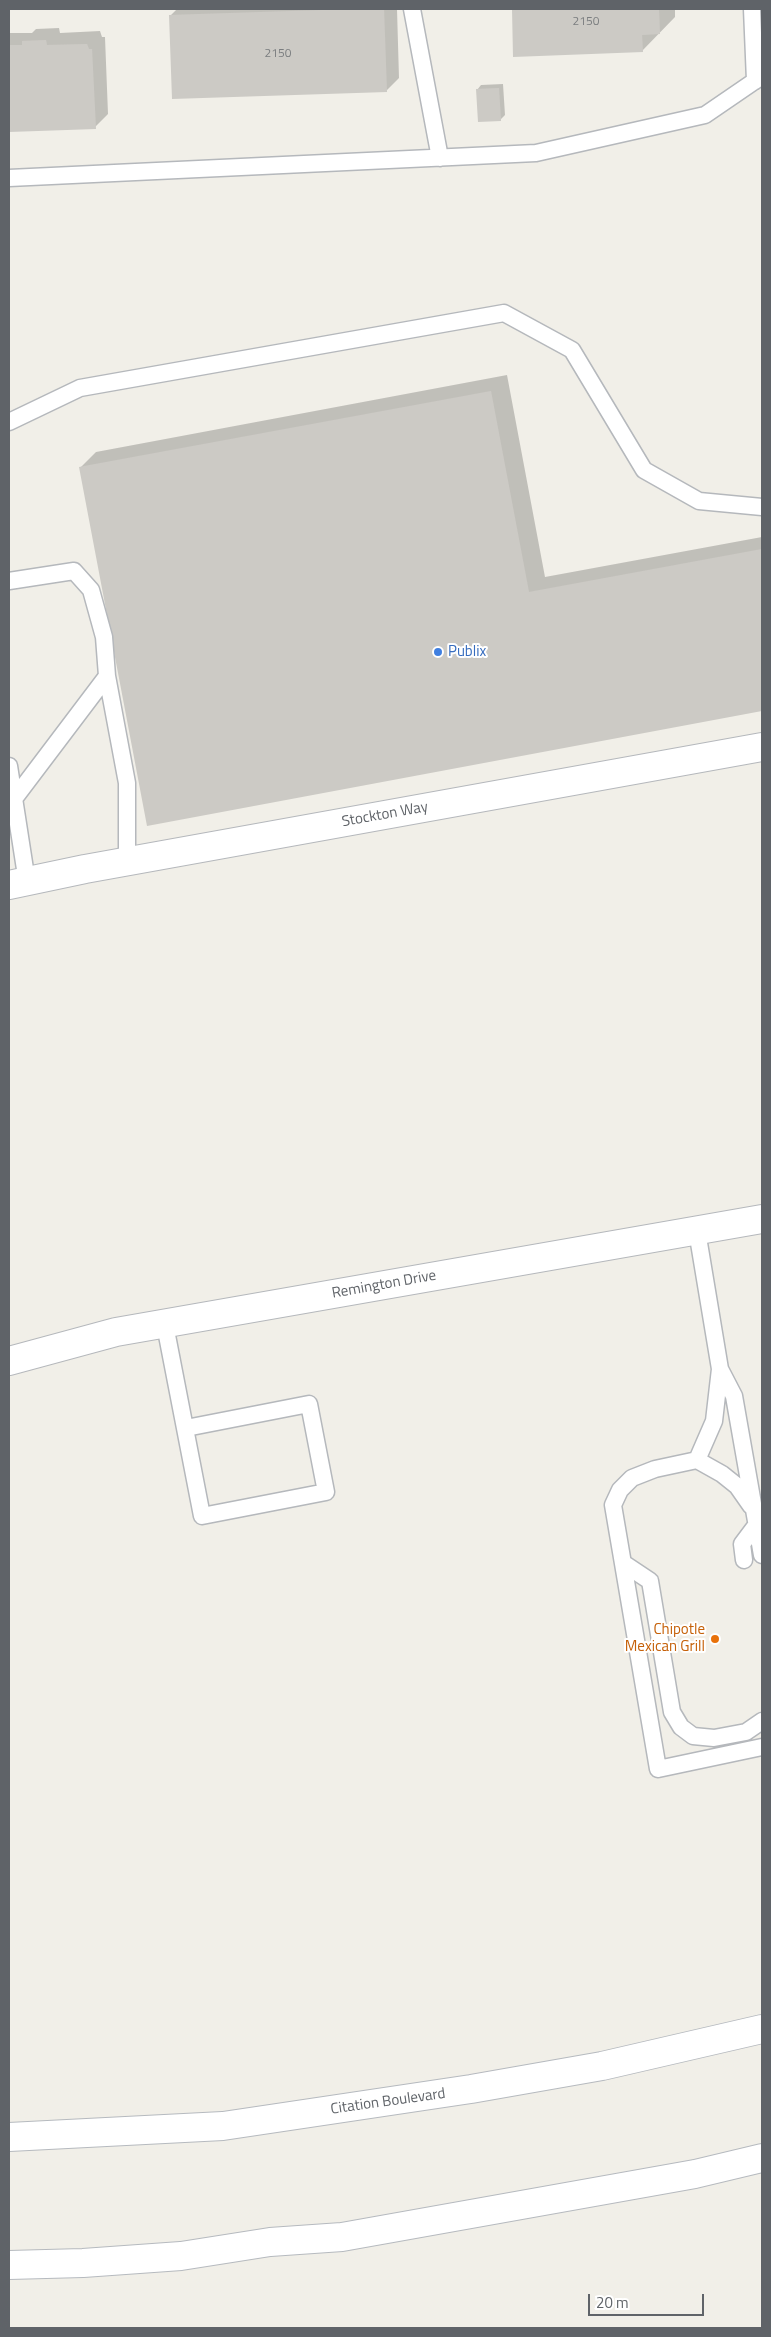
<!DOCTYPE html>
<style>
body{margin:0}
#map{position:relative;width:771px;height:2337px;overflow:hidden;background:#f1efe8;font-family:"Titillium Web",sans-serif}
canvas{display:block}
.frame{position:absolute;inset:0;border:10px solid #5f6368;pointer-events:none}
.scale{position:absolute;left:588px;top:2294px;width:116px;height:22px;box-sizing:border-box;border:2px solid #5f6368;border-top:0;padding-left:6px;font-size:15px;line-height:18px;white-space:nowrap;color:#5f6368;-webkit-text-stroke:4px #fff;paint-order:stroke}
</style>
<div id="map">
<canvas width="771" height="2337"></canvas>
<div class="frame"></div>
<div class="scale">20 m</div>
</div>
<script>
const context = document.querySelector('canvas').getContext('2d');
context.lineJoin = 'round';
function fill(path, color) {
  context.fillStyle = color;
  context.fill(path, 'evenodd');
}
function shape(rows) {
  const path = new Path2D();
  for (const r of rows) {
    path.moveTo(r[0], r[1]);
    for (let i = 2; i < r.length; i += 2) path.lineTo(r[i], r[i + 1]);
  }
  return path;
}
function trace(path, color, width, dash) {
  context.strokeStyle = color;
  context.lineWidth = width;
  context.lineCap = dash ? 'butt' : 'round';
  context.setLineDash(dash || []);
  context.stroke(path);
}
function drawText(font, color, halo, rows, align = 'center') {
  context.font = font + ' "Titillium Web",sans-serif';
  context.lineWidth = 4;
  context.setLineDash([]);
  context.textBaseline = 'middle';
  context.strokeStyle = halo;
  context.fillStyle = color;
  for (const [text, x, y, turn = 0] of rows) {
    context.save();
    context.translate(x, y);
    context.rotate((+turn || 0) * Math.PI / 180);
    context.textAlign = isNaN(turn) ? turn : align;
    if (halo) context.strokeText(text, 0, 0);
    context.fillText(text, 0, 0);
    context.restore();
  }
}
fill(shape([
 [177,9,397,9,399,78,386,91,170,16],
 [513,9,675,9,675,17,642,51,515,56],
 [59,28,60,33,100,31,102,37,105,37,108,114,95,127,9,131,9,33,32,33,36,29],
 [503,84,505,115,500,120,477,90,481,85],
 [507,375,545,577,762,537,762,710,148,825,80,468,96,452]
]), '#0003');
fill(shape([
 [354,9,384,9,387,92,172,99,169,15],
 [512,9,659,9,660,34,642,35,643,52,513,57],
 [46,40,47,45,87,44,89,49,92,49,96,129,9,132,9,45,22,45,22,41],
 [499,88,501,121,478,122,476,89],
 [491,391,529,592,762,549,762,711,147,826,79,467]
]), '#cccac5');
const lane = shape([
 [412,9,440,158],
 [752,9,755,81],
 [9,178,536,153,705,115,762,76],
 [9,422,80,388,504,313,572,350,644,470,699,501,762,507],
 [9,581,74,571,91,590,104,637,107,676,14,799],
 [107,676,127,783,127,862],
 [9,766,27,882],
 [697,1231,720,1369,714,1421,697,1460,655,1469,632,1478,620,1490,613,1505,658,1769,762,1747],
 [165,1325,202,1516,326,1492,309,1404,186,1428],
 [720,1369,734,1396,762,1555],
 [697,1460,722,1474,737,1486,751,1506],
 [744,1560,742,1544,757,1524],
 [623,1563,650,1581,672,1712,681,1727,693,1736,714,1738,746,1732,762,1721]
]);
const street = shape([
 [9,885,85,869,762,747],
 [9,1361,116,1332,762,1219]
]);
const secondary = shape([
 [9,2137,223,2126,471,2089,602,2066,762,2029],
 [9,2265,83,2263,181,2256,270,2242,342,2237,695,2174,762,2158]
]);
trace(lane, '#b5b8bc', 19);
trace(street, '#b5b8bc', 30);
trace(secondary, '#b6babf', 30);
trace(lane, '#fff', 16);
trace(street, '#fff', 28);
trace(secondary, '#fff', 28);
for (const [x, y, r, color] of [
 [438,652,5,"#3f7fe0"],
 [715,1639,5,"#e8710a"]
]) {
  const dot = new Path2D();
  dot.arc(x, y, r, 0, 2 * Math.PI);
  context.fillStyle = color;
  context.fill(dot);
  trace(dot, '#fff', 2);
}
drawText('12px', '#7a7d7f', null, [
 ["2150",586,22],
 ["2150",278,54]
]);
drawText('15px', '#366cbe', '#fff', [
 ["Publix",448,652]
], 'left');
drawText('15px', '#5f6368', '#fff', [
 ["Stockton Way",385,815,-10],
 ["Remington Drive",384,1285,-10],
 ["Citation Boulevard",388,2102,-8]
]);
drawText('15px', '#c56008', '#fff', [
 ["Chipotle",705,1630],
 ["Mexican Grill",705,1647]
], 'right');
</script>
